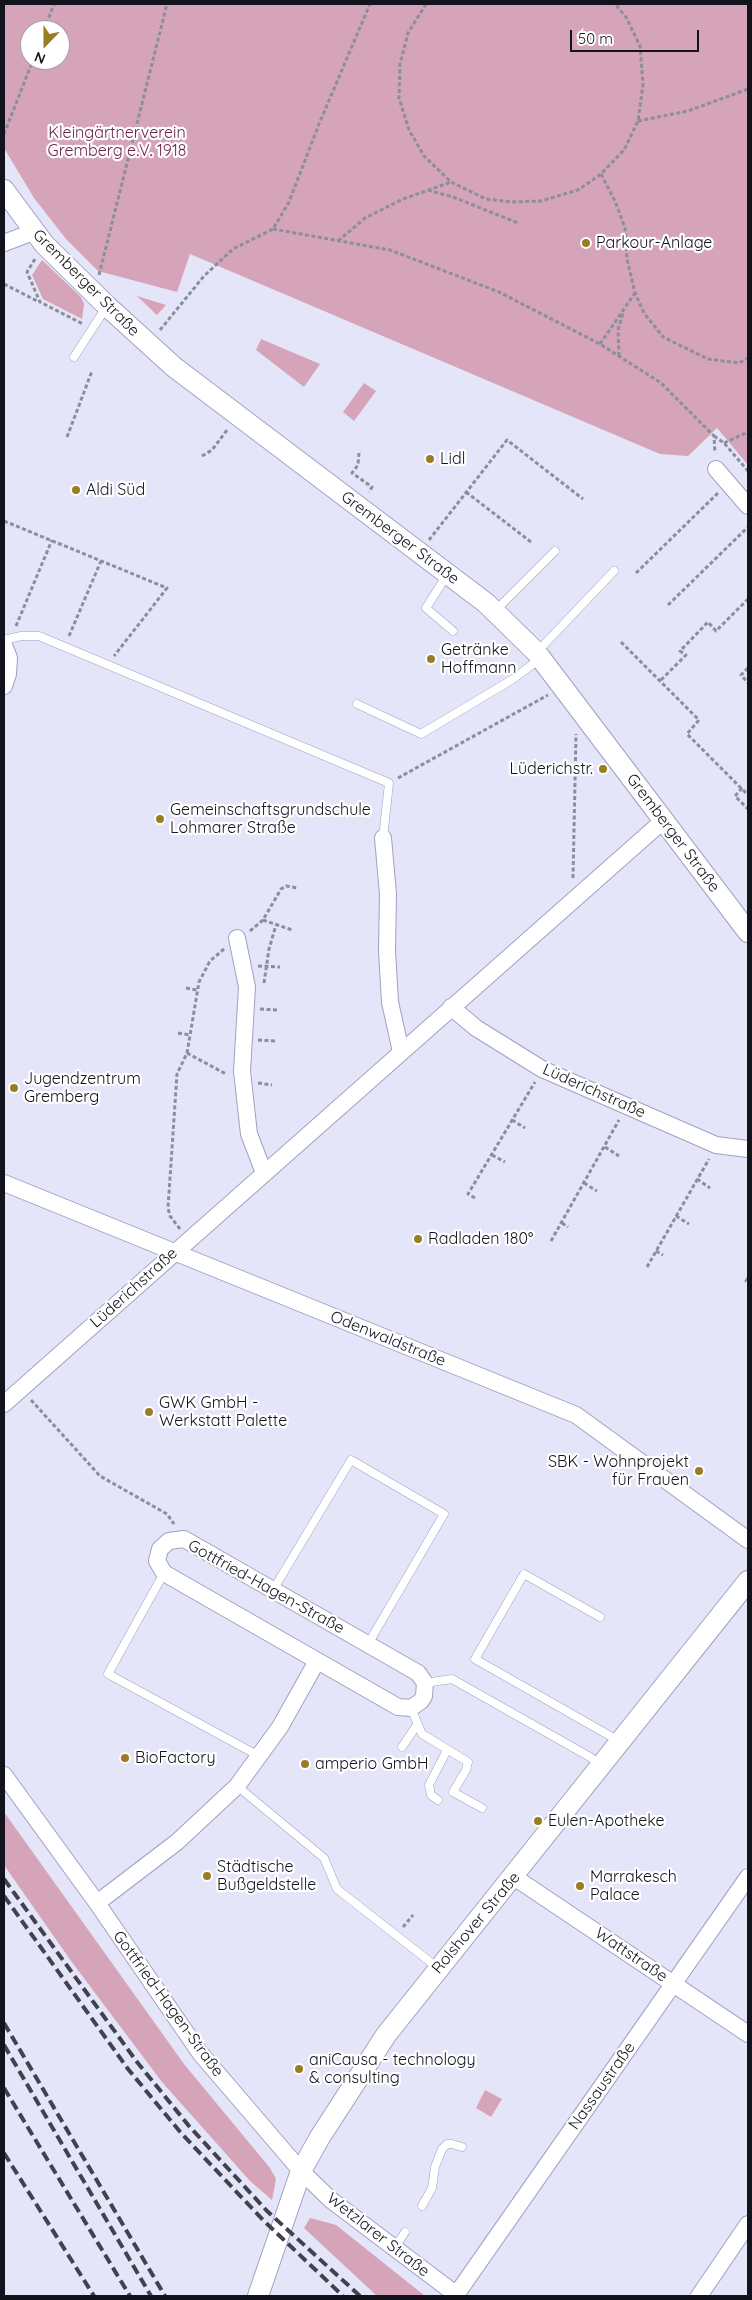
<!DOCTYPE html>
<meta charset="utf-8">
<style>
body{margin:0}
#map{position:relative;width:752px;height:2300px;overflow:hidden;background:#e4e5f9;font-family:Quicksand,sans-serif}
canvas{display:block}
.frame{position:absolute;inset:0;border:5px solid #13131e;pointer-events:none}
.north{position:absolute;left:20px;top:20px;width:50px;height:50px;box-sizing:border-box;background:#fff;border:1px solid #a1a1a5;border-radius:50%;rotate:202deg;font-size:14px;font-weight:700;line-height:20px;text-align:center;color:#13131e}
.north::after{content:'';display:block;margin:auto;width:18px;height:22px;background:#997d25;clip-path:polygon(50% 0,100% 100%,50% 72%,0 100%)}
.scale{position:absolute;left:570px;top:30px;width:129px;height:22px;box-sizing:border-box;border:2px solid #13131e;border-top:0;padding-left:6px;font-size:15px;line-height:18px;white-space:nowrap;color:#13131e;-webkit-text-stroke:4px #fff;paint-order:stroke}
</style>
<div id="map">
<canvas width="752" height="2300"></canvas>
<div class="frame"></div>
<div class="north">N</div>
<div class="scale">50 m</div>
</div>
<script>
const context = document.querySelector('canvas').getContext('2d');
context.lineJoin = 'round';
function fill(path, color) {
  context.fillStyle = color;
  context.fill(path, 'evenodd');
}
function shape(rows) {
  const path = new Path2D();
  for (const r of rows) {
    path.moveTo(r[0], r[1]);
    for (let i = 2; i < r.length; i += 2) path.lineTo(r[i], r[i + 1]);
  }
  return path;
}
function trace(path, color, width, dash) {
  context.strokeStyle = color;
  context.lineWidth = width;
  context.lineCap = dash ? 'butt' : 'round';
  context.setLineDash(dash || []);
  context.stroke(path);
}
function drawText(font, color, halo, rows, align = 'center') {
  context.font = font + ' Quicksand,sans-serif';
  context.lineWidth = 4.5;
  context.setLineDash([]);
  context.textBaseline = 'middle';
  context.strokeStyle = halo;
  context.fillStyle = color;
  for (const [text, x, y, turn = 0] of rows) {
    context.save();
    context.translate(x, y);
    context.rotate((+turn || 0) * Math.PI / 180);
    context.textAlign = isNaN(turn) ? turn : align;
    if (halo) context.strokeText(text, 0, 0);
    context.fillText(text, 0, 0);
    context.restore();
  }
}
fill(shape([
 [4,4,748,4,748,465,717,428,688,456,660,454,190,254,177,292,98,271,66,239,34,198,4,148],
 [30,30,60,30,60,60,30,60],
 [42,260,81,297,84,304,82,319,43,299,32,275],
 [137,296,166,305,157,315],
 [261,339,320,364,304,387,256,350],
 [364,383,376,391,354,421,343,412],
 [4,1812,184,2064,270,2168,276,2179,272,2200,250,2181,162,2082,71,1961,4,1865],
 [485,2090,502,2099,491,2117,476,2108],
 [310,2218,336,2225,425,2296,377,2296,304,2228]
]), '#d5a4b9');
const service = shape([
 [74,357,107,306],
 [447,575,426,608,453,631],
 [495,611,555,551],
 [4,640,21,636,39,636,389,783,383,838],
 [538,651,614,571],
 [357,704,421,734,513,679,541,658],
 [164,1573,108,1674,259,1756],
 [273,1590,351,1460,444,1514,368,1644],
 [600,1617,524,1574,475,1659,619,1741],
 [425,1683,452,1679,590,1757,600,1765],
 [411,1708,422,1734,468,1762,466,1770,453,1792,482,1808],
 [402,1747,417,1725],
 [237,1786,324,1858,337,1889,438,1968],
 [438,1800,431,1795,429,1785,447,1750],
 [422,2206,432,2188,435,2167,442,2149,447,2144,452,2144,462,2147],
 [395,2248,405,2232]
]);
const minor = shape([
 [4,243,33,232],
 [716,469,748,506],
 [4,645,9,658,8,674,4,686],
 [383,838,388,894,387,951,390,1002,401,1052],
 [237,938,247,987,242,1071,249,1134,264,1173],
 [451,1007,476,1028,542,1069,716,1145,748,1149],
 [4,1183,576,1415,748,1540],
 [4,1404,664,820],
 [184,1539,418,1673,425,1683,424,1696,421,1701,411,1708,398,1707,164,1573,157,1561,160,1549,169,1541,184,1539],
 [4,1775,97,1903,200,2053,301,2171,331,2200,458,2296],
 [514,1877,748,2034],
 [97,1903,177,1842,237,1786,280,1727,317,1661],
 [456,2295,748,1877],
 [699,2296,748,2224]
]);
const tertiary = shape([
 [4,190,44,244,107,306,174,367,486,603,536,652,748,932],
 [258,2296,301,2171,320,2137,386,2035,748,1581]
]);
trace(service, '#a0a1c1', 9);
trace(minor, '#a0a1c1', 18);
trace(tertiary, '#a0a1c1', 22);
trace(shape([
 [426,4,408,33,400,64,399,98,409,130,424,156,451,182,486,199,512,202,541,201,578,190,601,174,624,150,638,121,643,85,640,46,626,17,615,4],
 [44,30,54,4],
 [638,121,688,111,748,89],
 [4,134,33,60],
 [601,174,615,201,625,228,627,259,635,293,644,313,663,337,708,359,739,363,748,358],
 [428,190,453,197,518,223],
 [273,229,390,250,499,292,600,344,661,383,714,436,715,453],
 [338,241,365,218,403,199,451,182],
 [35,259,27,272,40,302,83,324],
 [99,275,167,4],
 [4,284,39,302],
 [160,330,204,276,233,249,273,229,289,202,319,124,370,4],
 [600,344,635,293],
 [619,356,618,330,623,313],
 [714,436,724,443,748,471],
 [67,437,92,371],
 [724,443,748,432],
 [359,453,358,465,352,473,372,487,369,492],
 [202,456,212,450,227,430],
 [466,492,531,542],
 [4,521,167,588,114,656],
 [429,540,507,440,583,499],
 [636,573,718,493],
 [668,605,748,527],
 [16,626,52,540],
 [69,636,101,561],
 [621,642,699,720,687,734,748,795],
 [748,668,741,675,748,683],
 [661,680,686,655,680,651,708,622,716,631,748,599],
 [398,778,548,695],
 [742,788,735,796,748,809],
 [573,878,576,734],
 [263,920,292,930],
 [250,931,263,920,281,889,286,886,298,888],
 [258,966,280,967],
 [264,983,269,949,276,925],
 [186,988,197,990],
 [260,1009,277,1010],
 [178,1033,190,1035],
 [258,1040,275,1041],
 [187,1053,226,1074],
 [258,1083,272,1085],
 [512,1120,525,1128],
 [605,1147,619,1156],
 [492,1155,505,1162],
 [697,1179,710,1188],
 [584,1183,597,1191],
 [475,1198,468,1194,535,1082],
 [676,1216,689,1224],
 [562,1223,568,1227],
 [180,1229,170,1216,168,1208,177,1074,187,1053,199,982,210,961,224,949],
 [551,1241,619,1120],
 [656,1251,663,1255],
 [647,1267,709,1159],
 [748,1278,746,1281,748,1282],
 [31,1400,100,1476,167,1514,174,1524],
 [403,1927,413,1915]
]), '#8c8d9d', 3, [4, 2.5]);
trace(service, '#fff', 8);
trace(minor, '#fff', 16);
trace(tertiary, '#fff', 20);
trace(shape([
 [4,1879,137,2062,189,2126,267,2211,360,2296],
 [4,1896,128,2069,181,2133,264,2221,343,2296],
 [4,2023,165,2296],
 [4,2045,151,2296],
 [4,2088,130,2296],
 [4,2153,94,2296]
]), '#42424f', 4, [10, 5]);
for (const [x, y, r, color] of [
 [586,243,5,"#997d25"],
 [430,459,5,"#997d25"],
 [76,490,5,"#997d25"],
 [431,659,5,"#997d25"],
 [603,769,5,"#997d25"],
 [160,819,5,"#997d25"],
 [14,1088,5,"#997d25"],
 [418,1239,5,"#997d25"],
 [149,1412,5,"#997d25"],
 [699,1471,5,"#997d25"],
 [125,1758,5,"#997d25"],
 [305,1764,5,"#997d25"],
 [538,1821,5,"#997d25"],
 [207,1876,5,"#997d25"],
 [580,1886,5,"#997d25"],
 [299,2069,5,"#997d25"]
]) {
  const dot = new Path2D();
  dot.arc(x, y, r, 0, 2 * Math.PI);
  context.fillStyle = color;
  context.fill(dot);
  trace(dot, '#fff', 2);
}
drawText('16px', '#6b1f49', '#fff', [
 ["Kleingärtnerverein",117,133],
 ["Gremberg e.V. 1918",117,151]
]);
drawText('16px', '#13131e', '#fff', [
 ["Parkour-Anlage",596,243],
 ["Lidl",440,459],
 ["Aldi Süd",86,490],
 ["Getränke",441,650],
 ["Hoffmann",441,668],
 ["Lüderichstr.",593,769,"right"],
 ["Gemeinschaftsgrundschule",170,810],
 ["Lohmarer Straße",170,828],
 ["Jugendzentrum",24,1079],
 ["Gremberg",24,1097],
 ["Radladen 180°",428,1239],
 ["GWK GmbH -",159,1403],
 ["Werkstatt Palette",159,1421],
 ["SBK - Wohnprojekt",689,1462,"right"],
 ["für Frauen",689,1480,"right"],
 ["BioFactory",135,1758],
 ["amperio GmbH",315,1764],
 ["Eulen-Apotheke",548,1821],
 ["Städtische",217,1867],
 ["Bußgeldstelle",217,1885],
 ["Marrakesch",590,1877],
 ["Palace",590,1895],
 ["aniCausa - technology",309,2060],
 ["& consulting",309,2078]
], 'left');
drawText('16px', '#13131e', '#fff', [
 ["Gremberger Straße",86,283,45],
 ["Gremberger Straße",400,538,37],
 ["Gremberger Straße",673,833,53],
 ["Lüderichstraße",594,1091,24],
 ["Lüderichstraße",134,1288,-42],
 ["Odenwaldstraße",388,1339,22],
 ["Gottfried-Hagen-Straße",266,1587,29],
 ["Rolshover Straße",476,1923,-50],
 ["Wattstraße",631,1955,34],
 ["Gottfried-Hagen-Straße",168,2004,54],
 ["Nassaustraße",602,2086,-55],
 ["Wetzlarer Straße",378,2235,38]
]);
</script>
